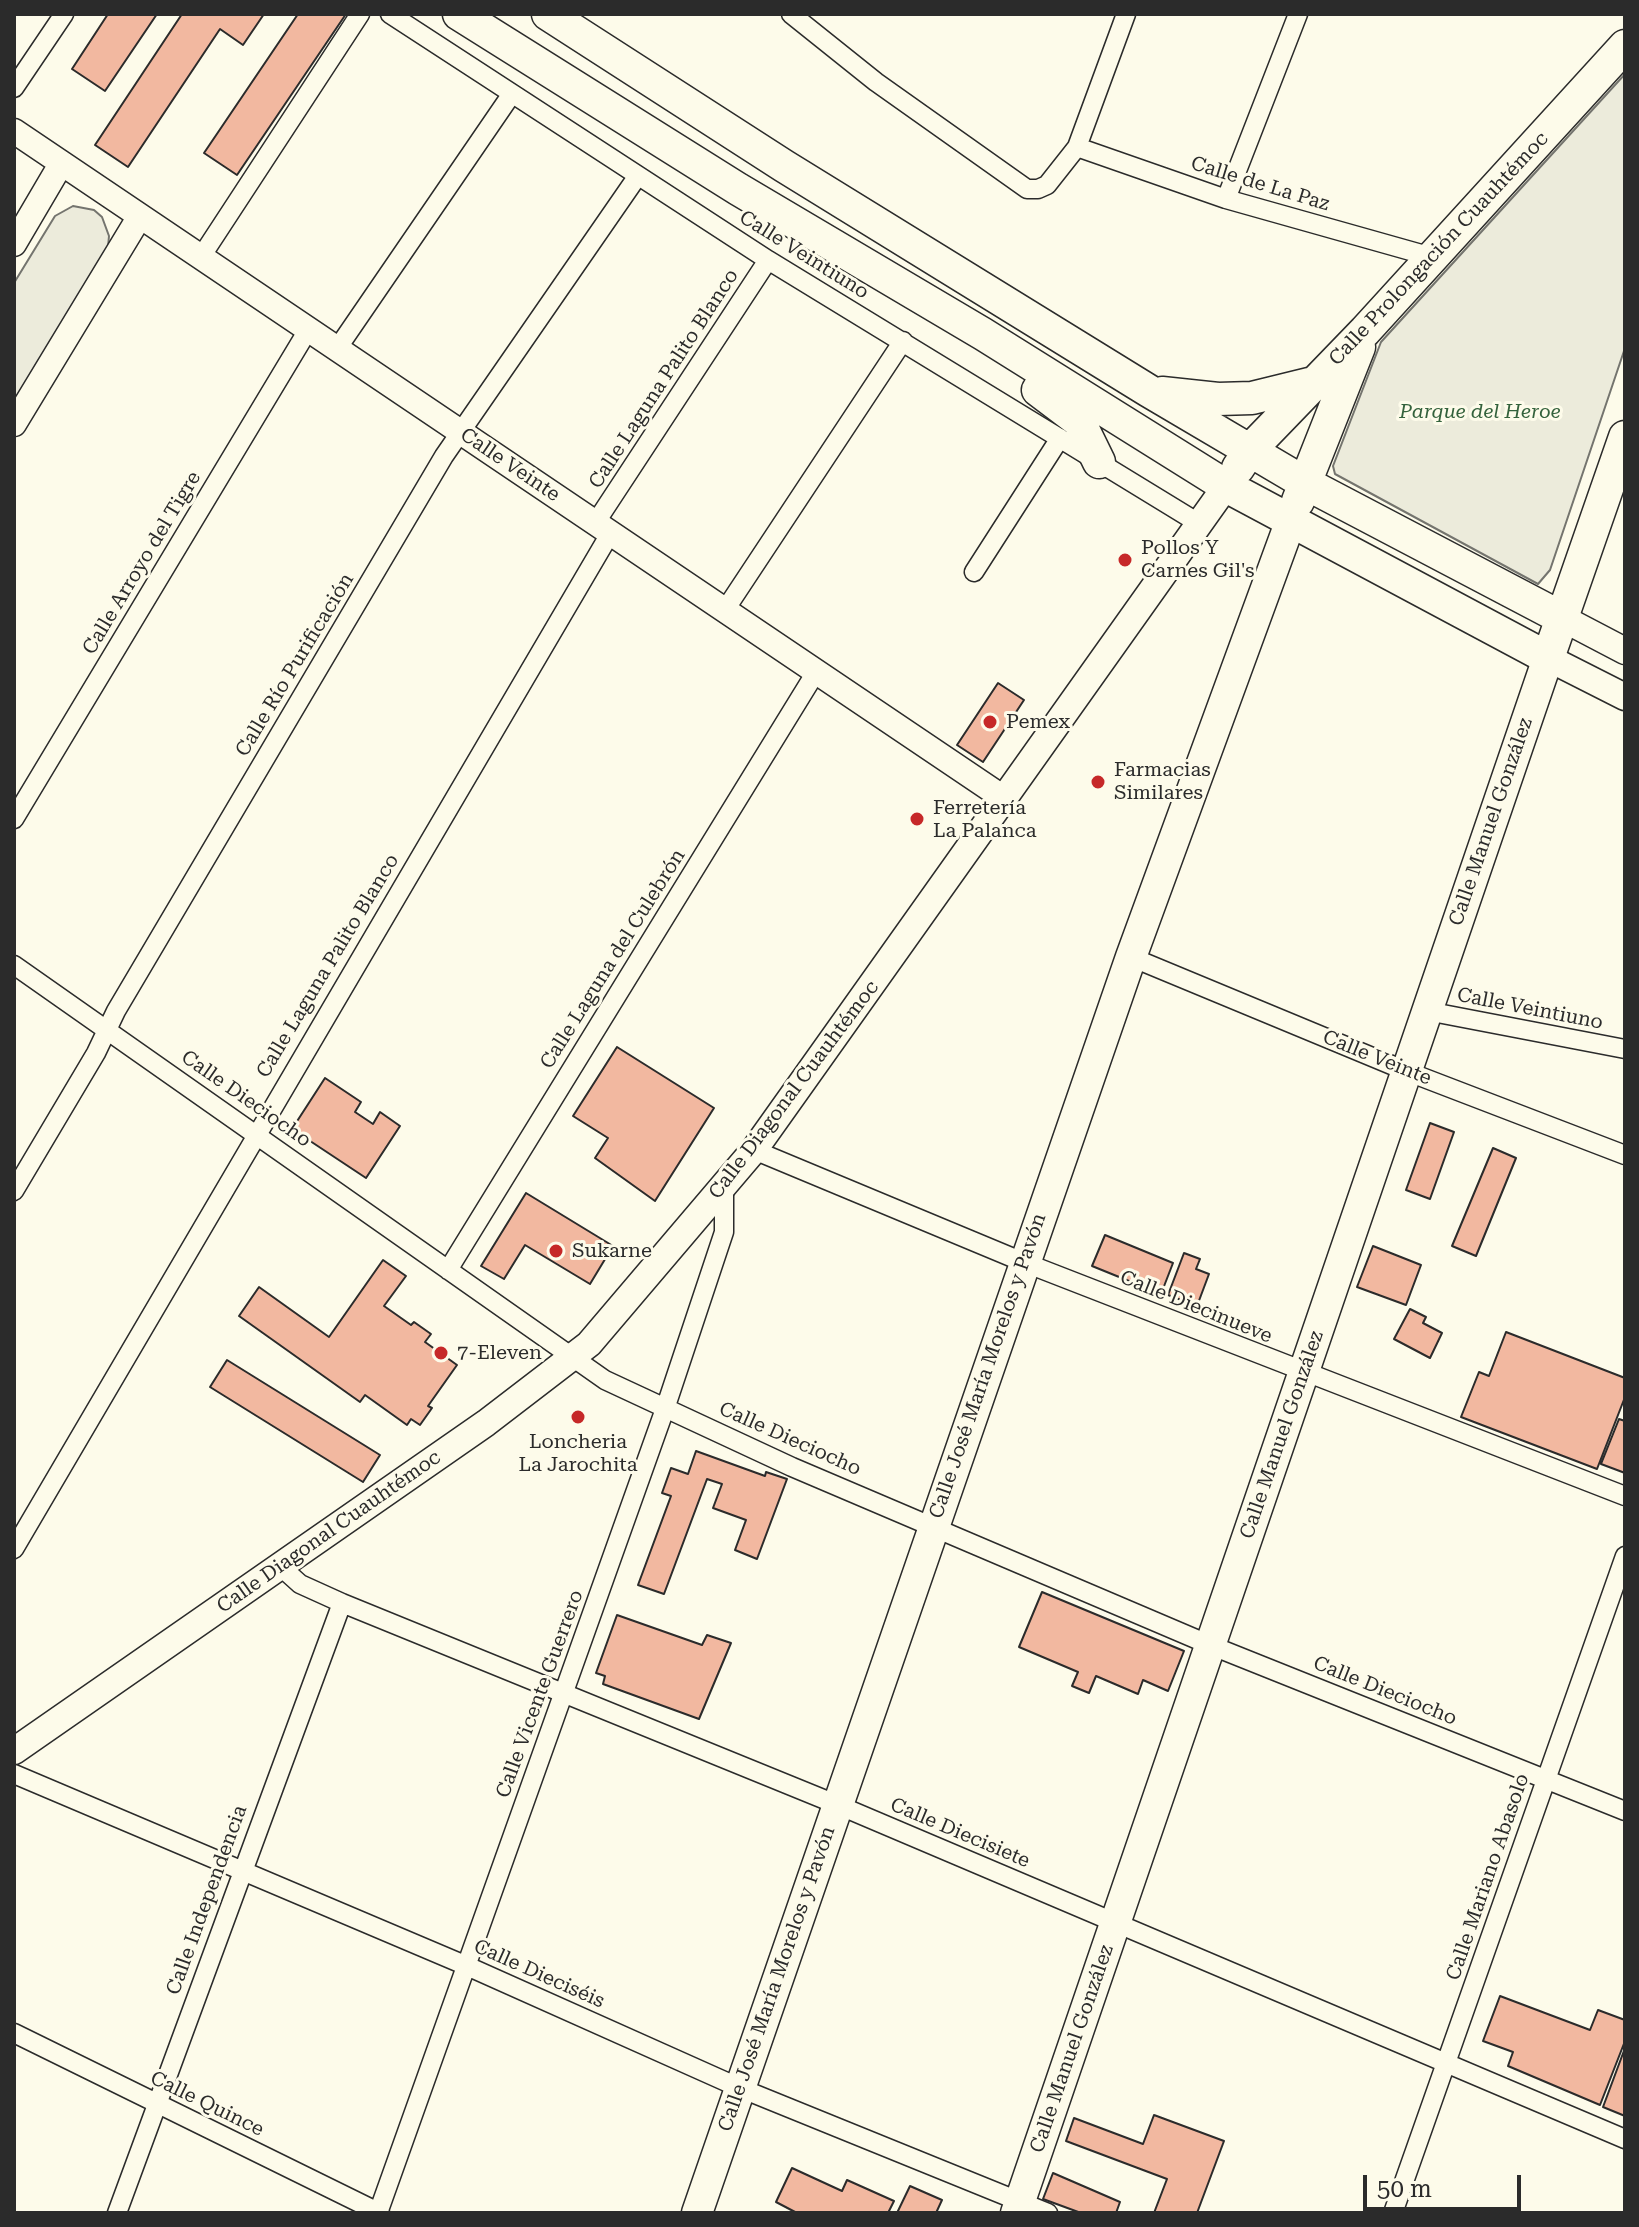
<!DOCTYPE html>
<meta charset="utf-8">
<style>
body{margin:0}
#map{position:relative;width:1639px;height:2227px;overflow:hidden;background:#fdfbea;font-family:"Roboto Serif",serif}
canvas{display:block}
.frame{position:absolute;inset:0;border:16px solid #2b2b2b;pointer-events:none}
.scale{position:absolute;left:1363px;top:2175px;width:158px;height:36px;box-sizing:border-box;border:4px solid #2b2b2b;border-top:0;padding-left:10px;font-size:24px;line-height:28px;white-space:nowrap;color:#2b2b2b;-webkit-text-stroke:6px #fdfbea;paint-order:stroke}
</style>
<div id="map">
<canvas width="1639" height="2227"></canvas>
<div class="frame"></div>
<div class="scale">50 m</div>
</div>
<script>
const context = document.querySelector('canvas').getContext('2d');
context.lineJoin = 'round';
function fill(path, color) {
  context.fillStyle = color;
  context.fill(path, 'evenodd');
}
function shape(rows) {
  const path = new Path2D();
  for (const r of rows) {
    path.moveTo(r[0], r[1]);
    for (let i = 2; i < r.length; i += 2) path.lineTo(r[i], r[i + 1]);
  }
  return path;
}
function trace(path, color, width, dash) {
  context.strokeStyle = color;
  context.lineWidth = width;
  context.lineCap = dash ? 'butt' : 'round';
  context.setLineDash(dash || []);
  context.stroke(path);
}
function drawText(font, color, halo, rows, align = 'center') {
  context.font = font + ' "Roboto Serif",serif';
  context.lineWidth = 6;
  context.setLineDash([]);
  context.textBaseline = 'middle';
  context.strokeStyle = halo;
  context.fillStyle = color;
  for (const [text, x, y, turn = 0] of rows) {
    context.save();
    context.translate(x, y);
    context.rotate((+turn || 0) * Math.PI / 180);
    context.textAlign = isNaN(turn) ? turn : align;
    if (halo) context.strokeText(text, 0, 0);
    context.fillText(text, 0, 0);
    context.restore();
  }
}
const green = shape([
 [1625,74,1625,348,1550,570,1538,584,1335,474,1333,466,1381,342,1625,74],
 [73,206,94,210,102,217,109,236,108,247,14,402,14,283,55,216,73,206]
]);
fill(green, '#ecebdb');
trace(green, '#74746e', 2);
const building = shape([
 [108,14,157,14,105,91,72,69,108,14],
 [182,14,264,14,243,45,220,29,128,167,95,145,182,14],
 [298,14,346,14,237,175,204,153,298,14],
 [998,683,1024,700,983,762,957,745,998,683],
 [617,1047,714,1108,655,1201,595,1158,608,1138,573,1116,617,1047],
 [325,1078,361,1102,355,1112,373,1124,380,1112,400,1126,366,1178,292,1129,325,1078],
 [1430,1123,1454,1132,1430,1199,1406,1190,1430,1123],
 [1493,1148,1516,1158,1476,1256,1452,1246,1493,1148],
 [526,1193,613,1246,590,1284,525,1245,504,1279,481,1266,526,1193],
 [1105,1235,1173,1263,1161,1294,1092,1266,1105,1235],
 [1373,1246,1421,1265,1406,1305,1357,1287,1373,1246],
 [1184,1253,1200,1259,1196,1269,1209,1274,1197,1306,1168,1295,1184,1253],
 [383,1260,406,1276,384,1306,411,1325,414,1322,431,1334,425,1342,457,1365,428,1406,432,1408,420,1425,411,1419,407,1425,365,1395,360,1402,239,1316,259,1287,329,1337,383,1260],
 [1410,1309,1426,1317,1423,1323,1442,1333,1430,1358,1394,1339,1410,1309],
 [1506,1332,1625,1378,1625,1397,1597,1469,1461,1417,1479,1372,1489,1376,1506,1332],
 [227,1360,380,1455,363,1482,210,1387,227,1360],
 [1619,1419,1625,1421,1625,1473,1601,1464,1619,1419],
 [696,1451,765,1476,766,1472,787,1479,757,1559,735,1550,746,1520,713,1508,722,1484,707,1479,664,1594,638,1585,671,1496,662,1493,671,1468,688,1474,696,1451],
 [1042,1592,1184,1651,1168,1691,1143,1680,1138,1694,1096,1676,1089,1693,1072,1686,1078,1672,1019,1647,1042,1592],
 [617,1615,702,1645,707,1635,731,1643,699,1719,603,1684,605,1676,596,1673,617,1615],
 [1500,1996,1590,2030,1598,2010,1625,2020,1625,2041,1600,2105,1508,2066,1513,2052,1483,2041,1500,1996],
 [1625,2048,1625,2116,1603,2107,1625,2048],
 [1154,2115,1224,2141,1197,2213,1154,2213,1167,2179,1066,2141,1074,2118,1143,2144,1154,2115],
 [792,2168,842,2191,847,2180,894,2201,888,2213,797,2213,776,2202,792,2168],
 [1053,2173,1120,2202,1116,2213,1081,2213,1043,2199,1053,2173],
 [910,2186,942,2200,936,2213,897,2213,910,2186]
]);
fill(building, '#f2b8a0');
trace(building, '#2b2b2b', 2);
const minor = shape([
 [390,14,768,260,1200,524],
 [791,14,876,82,1027,189,1038,189,1047,185,1077,147,1126,14],
 [14,88,64,14],
 [1077,147,1226,199,1432,257],
 [1226,199,1298,14],
 [201,257,360,14],
 [337,349,511,95],
 [596,522,768,260],
 [974,572,1060,438],
 [725,610,903,341],
 [14,819,308,330],
 [1131,957,1406,1071,1625,1155],
 [14,965,605,1380,792,1467,1210,1645,1625,1811],
 [1427,1011,1625,1049],
 [754,1150,1023,1262,1625,1496],
 [14,1191,96,1053,116,1011,444,456,637,177],
 [448,1270,816,672],
 [14,1549,611,532],
 [280,1566,300,1584,342,1603,838,1805,1625,2139],
 [14,1774,467,1966,740,2088,1048,2213],
 [14,2033,380,2213],
 [117,2213,342,1603],
 [378,2213,666,1406,724,1232,724,1186],
 [1393,2213,1625,1556]
]);
const tertiary = shape([
 [14,131,1005,799],
 [14,244,61,164],
 [14,424,140,216]
]);
const secondary = shape([
 [1562,618,1625,651],
 [1548,658,1625,697],
 [14,1751,486,1423,589,1344,754,1150,1226,486]
]);
const primary = shape([
 [697,2213,1131,957,1290,523],
 [1016,2213,1548,658]
]);
const trunk = shape([
 [459,14,738,189,983,334,1226,486,1548,658,1625,437],
 [548,14,784,166,1149,391,1305,483,1562,618],
 [1038,390,1079,421,1099,462],
 [1162,393,1218,399,1252,398,1313,383],
 [1238,468,1250,450,1365,331,1625,46],
 [1298,501,1359,347]
]);
trace(minor, '#2b2b2b', 21);
trace(tertiary, '#2b2b2b', 27);
trace(secondary, '#2b2b2b', 29);
trace(primary, '#2b2b2b', 33);
trace(trunk, '#2b2b2b', 35);
trace(minor, '#fdfbea', 18);
trace(tertiary, '#fdfbea', 24);
trace(secondary, '#fdfbea', 26);
trace(primary, '#fdfbea', 30);
trace(trunk, '#fdfbea', 32);
for (const [x, y, r, color] of [
 [1125,560,8,"#c62828"],
 [990,722,8,"#c62828"],
 [1098,782,8,"#c62828"],
 [917,819,8,"#c62828"],
 [556,1251,8,"#c62828"],
 [441,1353,8,"#c62828"],
 [578,1417,8,"#c62828"]
]) {
  const dot = new Path2D();
  dot.arc(x, y, r, 0, 2 * Math.PI);
  context.fillStyle = color;
  context.fill(dot);
  trace(dot, '#fdfbea', 3);
}
drawText('20px', '#2b2b2b', '#fdfbea', [
 ["Calle de La Paz",1260,184,17],
 ["Calle Prolongación Cuauhtémoc",1439,249,-47],
 ["Calle Veintiuno",804,255,32],
 ["Calle Laguna Palito Blanco",664,379,-57],
 ["Calle Veinte",510,465,34],
 ["Calle Arroyo del Tigre",142,563,-59],
 ["Calle Río Purificación",295,665,-59],
 ["Calle Manuel González",1491,822,-71],
 ["Calle Laguna del Culebrón",613,959,-58],
 ["Calle Laguna Palito Blanco",328,966,-59],
 ["Calle Veintiuno",1530,1009,11],
 ["Calle Veinte",1377,1058,22],
 ["Calle Diagonal Cuauhtémoc",794,1090,-53],
 ["Calle Dieciocho",246,1099,35],
 ["Calle Diecinueve",1196,1307,22],
 ["Calle José María Morelos y Pavón",988,1366,-71],
 ["Calle Manuel González",1282,1435,-71],
 ["Calle Dieciocho",790,1439,24],
 ["Calle Diagonal Cuauhtémoc",329,1532,-35],
 ["Calle Dieciocho",1385,1691,22],
 ["Calle Vicente Guerrero",540,1694,-70],
 ["Calle Diecisiete",960,1833,23],
 ["Calle Mariano Abasolo",1488,1877,-71],
 ["Calle Independencia",207,1900,-70],
 ["Calle Dieciséis",539,1974,24],
 ["Calle José María Morelos y Pavón",777,1979,-71],
 ["Calle Manuel González",1072,2049,-71],
 ["Calle Quince",207,2104,26]
]);
drawText('italic 20px', '#34623c', '#fdfbea', [
 ["Parque del Heroe",1480,412]
]);
drawText('20px', '#2b2b2b', '#fdfbea', [
 ["Pollos Y",1141,548],
 ["Carnes Gil's",1141,571],
 ["Pemex",1006,722],
 ["Farmacias",1114,770],
 ["Similares",1114,793],
 ["Ferretería",933,808],
 ["La Palanca",933,831],
 ["Sukarne",572,1251],
 ["7-Eleven",457,1353],
 ["Loncheria",578,1442,"center"],
 ["La Jarochita",578,1465,"center"]
], 'left');
</script>
